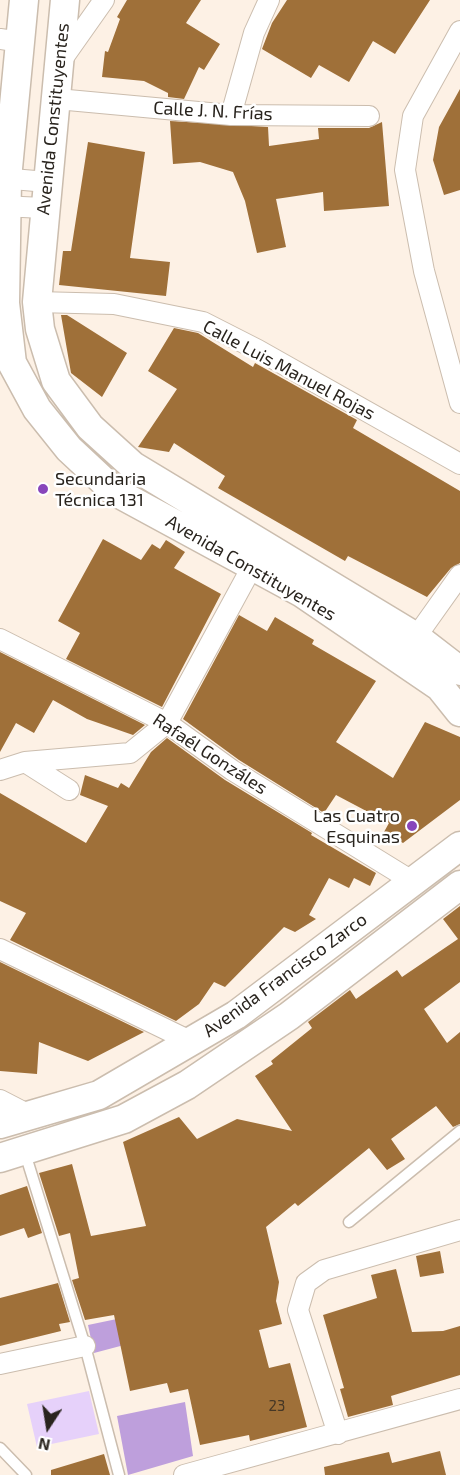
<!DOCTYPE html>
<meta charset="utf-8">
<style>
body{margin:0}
#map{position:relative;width:460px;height:1475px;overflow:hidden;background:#fdf1e5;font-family:"Exo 2",sans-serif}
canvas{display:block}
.north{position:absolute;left:18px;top:1397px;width:60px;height:60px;-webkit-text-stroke:4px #fff;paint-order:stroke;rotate:192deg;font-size:16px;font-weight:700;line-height:24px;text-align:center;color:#29241e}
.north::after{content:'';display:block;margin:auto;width:21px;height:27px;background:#29241e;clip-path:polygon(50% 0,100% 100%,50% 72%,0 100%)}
</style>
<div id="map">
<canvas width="460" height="1475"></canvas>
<div class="north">N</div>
</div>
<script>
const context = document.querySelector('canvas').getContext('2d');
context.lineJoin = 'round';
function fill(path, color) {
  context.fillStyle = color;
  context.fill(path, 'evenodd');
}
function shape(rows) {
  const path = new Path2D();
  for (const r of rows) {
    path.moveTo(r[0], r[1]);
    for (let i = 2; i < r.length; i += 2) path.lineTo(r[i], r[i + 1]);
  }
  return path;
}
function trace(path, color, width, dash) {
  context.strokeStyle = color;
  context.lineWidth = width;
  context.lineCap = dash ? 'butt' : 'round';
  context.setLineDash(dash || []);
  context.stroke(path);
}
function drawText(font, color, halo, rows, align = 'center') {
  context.font = font + ' "Exo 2",sans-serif';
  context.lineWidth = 5;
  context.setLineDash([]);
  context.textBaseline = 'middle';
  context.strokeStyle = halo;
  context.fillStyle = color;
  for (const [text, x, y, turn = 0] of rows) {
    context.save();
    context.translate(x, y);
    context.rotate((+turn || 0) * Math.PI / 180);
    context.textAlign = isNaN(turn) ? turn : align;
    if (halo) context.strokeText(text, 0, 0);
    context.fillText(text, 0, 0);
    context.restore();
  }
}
fill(shape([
 [89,1391,99,1434,37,1447,27,1404]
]), '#e6d1fa');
fill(shape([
 [136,1315,143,1340,94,1353,88,1325],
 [185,1402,193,1456,128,1475,117,1416]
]), '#be9fdc');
fill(shape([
 [127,0,201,0,186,23,220,44,204,70,199,67,184,99,168,97,168,93,144,81,102,77,105,51,108,52,120,19,117,17],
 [287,0,430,0,395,54,373,41,349,82,319,65,311,78,262,49,272,23],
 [460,89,460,190,444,195,433,160,439,127],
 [170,121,268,127,269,146,319,139,318,128,369,128,382,122,389,206,324,211,323,192,276,199,286,247,257,253,245,201,233,172,200,162,173,164],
 [88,142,145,152,130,258,170,262,166,296,59,285,63,251,71,251],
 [61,315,67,315,127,353,102,397,71,373],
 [174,328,198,333,253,367,255,363,357,420,353,428,460,491,460,563,451,568,427,597,348,556,345,561,218,488,225,476,174,443,169,452,138,447,177,389,148,371],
 [103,539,141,560,152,544,160,549,166,540,185,552,174,568,221,594,162,707,66,659,80,633,58,621],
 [239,615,267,631,275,617,314,640,312,644,376,681,336,742,393,778,425,722,460,737,460,800,403,843,384,832,389,823,336,795,324,813,239,760,183,719],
 [0,652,145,725,133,735,87,719,53,700,34,733,16,723,0,752],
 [167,738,225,780,312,833,311,835,376,873,370,886,354,878,349,888,329,878,309,915,316,919,295,932,284,927,225,987,214,982,199,1004,176,1021,10,940,26,913,0,901,0,793,86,843,108,806,80,795,85,775,118,788,121,783,129,788,151,752],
 [460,906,460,982,424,1009,447,1043,460,1032,460,1124,453,1127,436,1106,391,1139,405,1159,387,1170,369,1148,298,1206,295,1203,266,1227,279,1282,276,1301,282,1324,259,1330,269,1368,290,1363,307,1427,250,1441,249,1435,200,1445,188,1389,170,1393,167,1383,130,1391,114,1315,85,1320,72,1280,79,1278,70,1233,59,1236,39,1173,72,1164,91,1236,146,1226,123,1142,179,1117,197,1139,237,1119,292,1131,255,1076,273,1064,271,1061,312,1028,308,1022,350,990,356,999,397,970,402,977,458,939,443,919],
 [0,962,144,1032,88,1061,39,1042,37,1074,0,1071],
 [27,1186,42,1233,28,1238,24,1228,0,1236,0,1195],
 [440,1251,444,1273,420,1277,416,1256],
 [396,1269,412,1332,443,1331,460,1326,460,1375,391,1396,393,1405,348,1417,340,1389,344,1388,323,1315,377,1298,371,1275],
 [58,1283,70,1322,59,1324,61,1331,0,1346,0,1298],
 [440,1451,446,1475,325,1475,324,1467,389,1452,392,1463],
 [104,1454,110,1475,51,1475,51,1470]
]), '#9f7039');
const lane = shape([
 [24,1150,85,1346,119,1475],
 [349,1222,460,1131],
 [0,1448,26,1475]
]);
const street = shape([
 [460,31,413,116,405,170,424,271,460,403],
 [0,39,21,42],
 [61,61,104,0],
 [57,99,231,115,369,116],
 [231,115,254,33,269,0],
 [0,178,47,182],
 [0,206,44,208],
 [37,302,114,304,203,322,258,350,460,464],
 [416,637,460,575],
 [0,639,167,723,232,770,412,881],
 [25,762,69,790],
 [0,770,25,762,130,753,167,723,253,565],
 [0,949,192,1042],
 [0,1100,31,1116],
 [0,1364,85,1346],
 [338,1434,298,1310,306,1283,324,1270,460,1230],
 [184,1475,460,1399]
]);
const secondary = shape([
 [24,0,7,179,5,303,12,363,37,409,69,449,114,491,302,593,440,687,460,712],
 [65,0,37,302,40,329,56,381,90,427,133,466,416,637,460,671],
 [0,1124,99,1095,236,1015,460,846],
 [0,1158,124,1119,187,1085,289,1016,460,885]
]);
trace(lane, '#cbbdae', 13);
trace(street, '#cbbdae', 22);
trace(secondary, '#cbbdae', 31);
trace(lane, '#fff', 10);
trace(street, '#fff', 20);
trace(secondary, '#fff', 28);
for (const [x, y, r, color] of [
 [43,489,6,"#8846bb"],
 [412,826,6,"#8846bb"]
]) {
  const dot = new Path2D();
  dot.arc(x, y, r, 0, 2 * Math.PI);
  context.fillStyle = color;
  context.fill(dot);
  trace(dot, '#fff', 2);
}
drawText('15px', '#463725', null, [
 ["23",277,1406]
]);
drawText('18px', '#29241e', '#fff', [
 ["Calle J. N. Frías",213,111,3],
 ["Avenida Constituyentes",53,119,-84],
 ["Calle Luis Manuel Rojas",289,370,28],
 ["Avenida Constituyentes",251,568,30],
 ["Rafaél Gonzáles",210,754,33],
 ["Avenida Francisco Zarco",285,975,-36]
]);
drawText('18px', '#29241e', '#fff', [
 ["Secundaria",55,479],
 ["Técnica 131",55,500],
 ["Las Cuatro",400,816,"right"],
 ["Esquinas",400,837,"right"]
], 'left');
</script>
